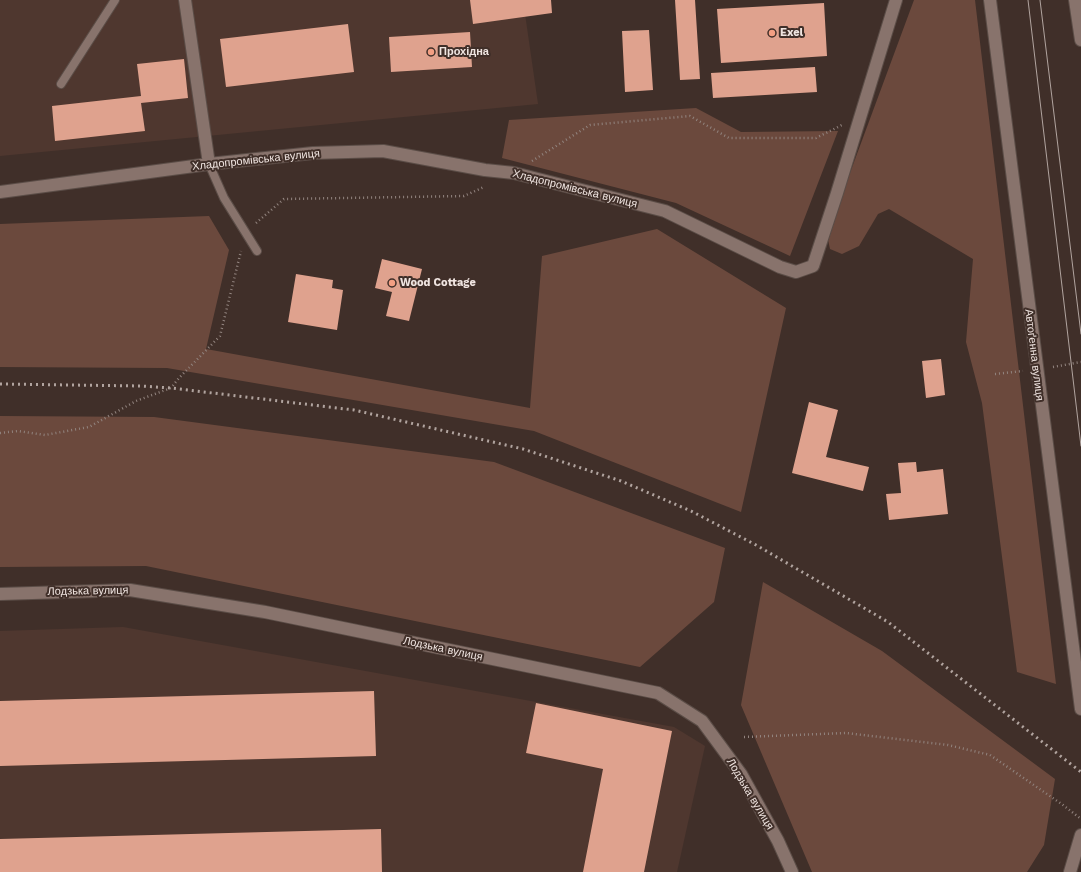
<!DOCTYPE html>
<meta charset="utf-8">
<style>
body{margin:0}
canvas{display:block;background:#402f29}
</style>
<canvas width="1081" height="872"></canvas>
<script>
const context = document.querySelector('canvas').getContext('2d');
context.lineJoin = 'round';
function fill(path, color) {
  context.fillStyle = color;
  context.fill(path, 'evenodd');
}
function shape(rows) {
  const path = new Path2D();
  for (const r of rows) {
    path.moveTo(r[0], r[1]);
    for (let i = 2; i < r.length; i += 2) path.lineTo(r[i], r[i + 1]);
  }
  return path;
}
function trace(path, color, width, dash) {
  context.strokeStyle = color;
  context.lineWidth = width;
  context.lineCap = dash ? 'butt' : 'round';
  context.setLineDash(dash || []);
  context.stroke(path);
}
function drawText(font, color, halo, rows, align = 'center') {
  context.font = font + ' "Work Sans",sans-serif';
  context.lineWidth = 4;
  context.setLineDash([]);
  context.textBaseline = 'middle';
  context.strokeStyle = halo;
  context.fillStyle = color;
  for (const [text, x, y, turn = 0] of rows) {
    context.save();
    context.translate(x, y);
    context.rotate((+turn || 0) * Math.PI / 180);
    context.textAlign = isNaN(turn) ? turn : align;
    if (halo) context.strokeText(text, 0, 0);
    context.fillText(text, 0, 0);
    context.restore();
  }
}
fill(shape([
 [0,0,523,0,538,104,0,156],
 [123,627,674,727,705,746,677,872,0,872,0,631]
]), '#4f372f');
fill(shape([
 [914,0,975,0,1056,684,1017,672,982,403,966,342,973,259,889,209,878,214,859,246,842,254,830,249,827,235],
 [696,108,741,132,838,131,790,256,676,203,502,158,509,120],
 [209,216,229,250,206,349,530,408,542,256,657,229,786,308,741,512,534,431,167,368,0,367,0,224],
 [0,416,154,417,494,462,725,548,714,602,640,667,146,566,0,567],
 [763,582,882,651,1055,779,1044,845,1027,872,812,872,741,705]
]), '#6b493d');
fill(shape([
 [470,0,551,0,552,13,473,24],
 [675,0,695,0,700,79,680,80],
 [824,3,827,56,721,63,717,9],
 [348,24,354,72,226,87,220,39],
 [649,30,653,90,625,92,622,31],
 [470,32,472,67,391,72,389,37],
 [184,59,188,98,141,103,145,131,55,141,52,106,141,96,137,64],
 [815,67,817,92,713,98,711,73],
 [382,259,422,269,409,321,386,316,392,292,375,288],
 [296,274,333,280,332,288,343,290,337,330,288,322],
 [941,359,945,395,926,398,922,361],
 [809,402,838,410,826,457,869,467,863,491,792,473],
 [916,462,917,472,943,469,948,514,889,520,886,494,901,493,898,463],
 [374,691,376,756,0,766,0,701],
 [536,703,672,731,644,872,583,872,603,769,526,753],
 [381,829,382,872,0,872,0,839]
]), '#dfa28e');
const lane = shape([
 [61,84,115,0],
 [209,164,224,198,257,251]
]);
const street = shape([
 [185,0,209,164],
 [0,192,209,164,313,153,383,151,485,170,514,173,665,211,780,267,796,272,813,266,837,193,896,0]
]);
const secondary = shape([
 [990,0,1081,709],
 [1075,0,1081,40],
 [0,594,130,590,265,612,658,693,702,721,741,774,778,841,792,872],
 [1070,872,1081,835]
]);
trace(lane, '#5b4d47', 10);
trace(street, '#5b4d47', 14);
trace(secondary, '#5b4d47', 14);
trace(shape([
 [532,161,590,125,690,116,729,138,816,138,842,125],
 [256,223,284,199,464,196,484,187],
 [1053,367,1081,362],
 [995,374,1023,371],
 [0,433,18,431,45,435,89,427,136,401,171,388,179,378,220,336,241,251],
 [744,737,846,733,948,745,990,755,1063,805,1081,819]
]), '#92847f', 2.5, [1, 3]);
trace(lane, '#88736c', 8);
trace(street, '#88736c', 12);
trace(secondary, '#88736c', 12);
trace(shape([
 [1028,0,1081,446],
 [1040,0,1081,334]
]), '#b1a49f', 1);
trace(shape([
 [0,384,141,386,171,388,354,410,523,449,621,481,691,511,756,545,888,622,1081,772]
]), '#b1a49f', 3, [2, 4]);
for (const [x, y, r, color] of [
 [772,33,4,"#f39f83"],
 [431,52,4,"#f39f83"],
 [392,283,4,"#f39f83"]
]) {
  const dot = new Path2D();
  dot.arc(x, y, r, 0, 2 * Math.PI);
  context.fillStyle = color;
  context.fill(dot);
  trace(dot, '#402f29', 1.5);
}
drawText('bold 11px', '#f0e5e1', '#402f29', [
 ["Exel",780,33],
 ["Прохідна",439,52],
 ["Wood Cottage",400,283]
], 'left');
drawText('11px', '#f0e5e1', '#402f29', [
 ["Хладопромівська вулиця",256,160,-6],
 ["Хладопромівська вулиця",575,189,14],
 ["Автоґенна вулиця",1034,355,83],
 ["Лодзька вулиця",88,591,-1],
 ["Лодзька вулиця",443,649,12],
 ["Лодзька вулиця",750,794,59]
]);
</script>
